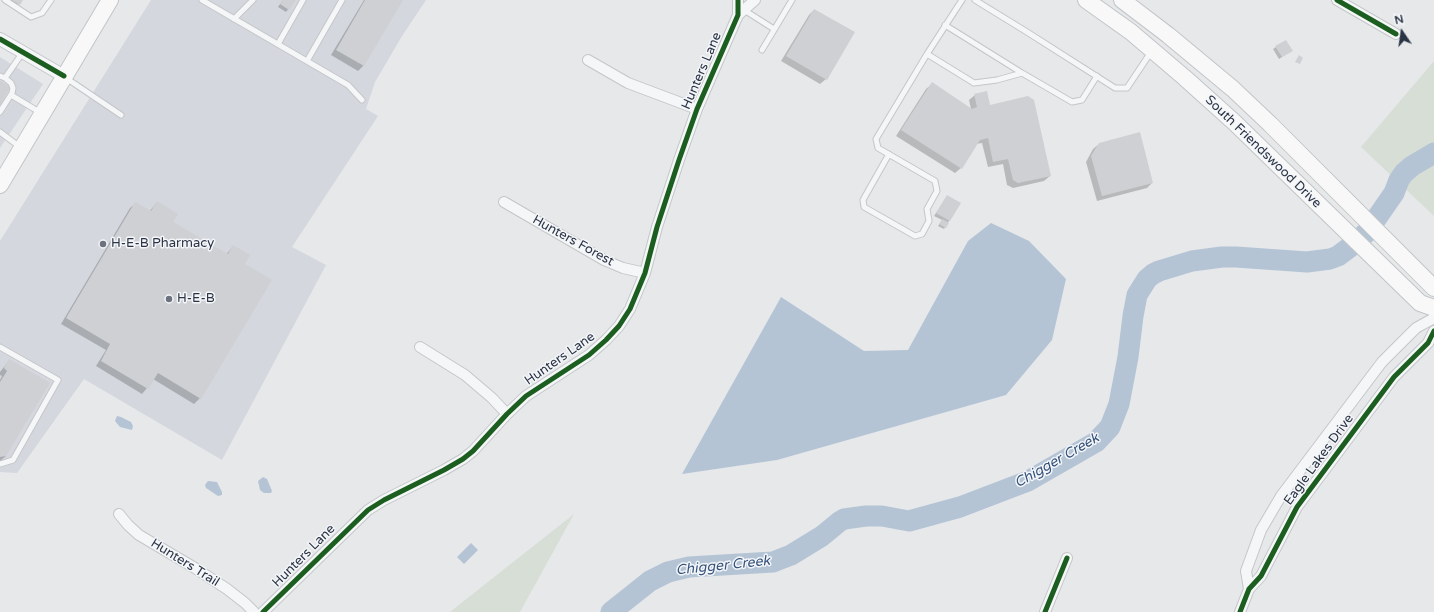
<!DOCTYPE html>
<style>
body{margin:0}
#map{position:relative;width:1434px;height:612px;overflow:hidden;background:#e6e8ea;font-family:"Varela Round",sans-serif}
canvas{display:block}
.north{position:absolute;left:1382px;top:12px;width:40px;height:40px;-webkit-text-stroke:3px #f4f6f9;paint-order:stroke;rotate:347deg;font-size:11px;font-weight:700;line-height:16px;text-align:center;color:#2b3445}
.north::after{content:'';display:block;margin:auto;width:14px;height:18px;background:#2b3445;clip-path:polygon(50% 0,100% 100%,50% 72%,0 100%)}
</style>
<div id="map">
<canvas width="1434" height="612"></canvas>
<div class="north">N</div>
</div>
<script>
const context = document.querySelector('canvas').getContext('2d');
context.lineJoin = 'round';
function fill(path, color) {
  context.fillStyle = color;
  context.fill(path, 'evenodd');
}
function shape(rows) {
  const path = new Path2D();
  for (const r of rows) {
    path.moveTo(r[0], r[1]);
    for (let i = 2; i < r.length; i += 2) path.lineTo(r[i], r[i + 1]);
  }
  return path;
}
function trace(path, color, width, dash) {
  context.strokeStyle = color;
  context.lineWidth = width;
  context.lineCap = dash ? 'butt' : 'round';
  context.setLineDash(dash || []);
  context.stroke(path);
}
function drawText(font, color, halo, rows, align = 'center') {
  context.font = font + ' "Varela Round",sans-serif';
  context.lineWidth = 3;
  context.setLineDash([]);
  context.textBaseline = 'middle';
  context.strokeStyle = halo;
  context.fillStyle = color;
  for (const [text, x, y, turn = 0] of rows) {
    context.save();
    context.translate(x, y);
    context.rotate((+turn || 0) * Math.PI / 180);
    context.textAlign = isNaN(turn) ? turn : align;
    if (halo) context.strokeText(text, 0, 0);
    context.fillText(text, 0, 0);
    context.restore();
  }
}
fill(shape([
 [151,0,426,0,402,36,375,82,366,109,378,116,292,247,326,265,222,460,84,379,17,473,0,472,0,241],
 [0,57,43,84,0,148]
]), '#d4d7dd');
fill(shape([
 [1434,61,1434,216,1361,147],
 [574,514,520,612,450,612]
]), '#d6ded6');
fill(shape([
 [991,223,1029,241,1066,279,1052,340,1006,395,777,460,682,474,781,297,864,351,908,350,968,241],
 [117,416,121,417,131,422,133,426,132,430,120,427,115,421],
 [263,477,267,479,272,491,271,493,264,493,260,490,258,481],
 [208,481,217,482,222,492,222,495,218,496,206,488,205,485],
 [471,543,478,550,464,564,457,557]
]), '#b4c4d5');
fill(shape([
 [1,0,22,0,15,8],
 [283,0,295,0,286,12,278,7],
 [364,0,402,0,363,66,358,71,331,55],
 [814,10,826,79,820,84,781,61,809,15],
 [1276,47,1291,51,1279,59,1273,49],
 [932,84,971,109,969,100,975,95,989,106,1050,176,1044,181,1013,188,1007,185,1003,164,988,167,982,143,976,144,961,168,955,173,896,136,926,89],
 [1099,144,1152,183,1147,188,1097,201,1086,162,1093,149],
 [947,196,960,203,944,229,938,226,942,220,934,216],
 [157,202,172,222,226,255,233,246,200,398,194,404,153,379,147,388,142,394,96,366,106,350,61,324,130,208,136,203,150,211],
 [9,361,6,456,0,461,0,380,2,376,0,375,0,372]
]), '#0003');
trace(shape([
 [611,612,650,581,668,572,689,567,773,562,791,555,822,536,839,522,844,519,866,516,882,516,909,521,960,507,1028,481,1096,442,1110,427,1119,404,1128,357,1133,316,1137,295,1147,279,1153,274,1159,271,1192,261,1222,257,1236,257,1307,262,1330,259,1338,256,1354,244,1367,232,1394,193,1399,180,1404,173,1412,166,1434,153]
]), '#b4c4d5', 21);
fill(shape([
 [12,0,23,0,20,5],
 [283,0,296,0,289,10,280,4],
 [365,0,403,0,364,66,336,50],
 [814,9,855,32,827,80,786,56],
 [1286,40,1293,51,1282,57,1275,46],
 [1299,55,1303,58,1300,64,1295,62],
 [0,81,10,87,0,105],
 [932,82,972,109,977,107,974,94,987,91,990,105,1028,96,1034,100,1051,176,1018,183,1013,180,1008,159,993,162,988,138,980,140,962,169,901,130],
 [1140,132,1153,183,1102,196,1091,156,1099,143],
 [947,195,961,203,950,221,936,213],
 [157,201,178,214,173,222,228,254,233,245,250,255,245,264,272,280,201,399,158,373,148,389,101,361,110,344,66,318,135,202,151,211],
 [942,219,949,223,946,228,939,224],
 [9,359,50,383,6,456,0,457,0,382,7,371,4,368]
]), '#ced0d3');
const service = shape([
 [5,0,31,17,42,13,51,0],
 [202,0,348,85,362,100],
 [975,0,1027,32,1115,88,1127,88,1151,52],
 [744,10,774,29],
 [234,19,253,0],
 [945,25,1022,73],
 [278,44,303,0],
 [762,50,792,0],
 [927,54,974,83,997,80,1022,73,1072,102,1082,100,1097,76],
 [307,61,342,0],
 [0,76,5,78,11,83,13,88,12,93,0,112],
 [5,78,23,52],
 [66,78,121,115],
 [11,95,41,113],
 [0,132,20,147],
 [889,154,863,200,864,207,915,236,922,234,929,221,927,209,937,191,935,181,878,148,876,139,927,54,962,0],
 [0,347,58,380,13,460,0,464]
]);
const minor = shape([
 [1337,0,1396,34],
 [738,15,755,0],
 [588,60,628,83,697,109],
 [504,202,604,260,623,268,645,273],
 [420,347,465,375,492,398,507,414],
 [119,514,128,525,139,535,195,568,227,589,245,603,254,612],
 [1249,589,1246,571,1261,530,1281,496,1382,362,1416,328,1434,318],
 [263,612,368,510,384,500,444,470,463,459,473,451,507,414,526,396,589,355,606,340,619,326,630,309,645,273,657,227,679,160,697,109,738,15,738,0],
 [1045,612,1067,558],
 [1240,612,1249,589,1261,576,1297,507,1394,377,1428,343,1434,331]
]);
const tertiary = shape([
 [0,39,64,76]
]);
const primary = shape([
 [1086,0,1131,32,1185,78,1234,122,1420,303,1434,308],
 [1122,0,1168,35,1233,89,1270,124,1434,288],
 [0,185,110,0]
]);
trace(service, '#c4c6c8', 7);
trace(minor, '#c4c6c8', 12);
trace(tertiary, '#c4c6c8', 14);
trace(primary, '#c2c5c8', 18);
trace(service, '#f5f6f7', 5);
trace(minor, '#f5f6f7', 10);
trace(tertiary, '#f5f6f7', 12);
trace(primary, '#f8f8f8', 16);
trace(shape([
 [1337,0,1396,34],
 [0,39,64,76],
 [263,612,368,510,384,500,444,470,463,459,473,451,507,414,526,396,589,355,606,340,619,326,630,309,645,273,657,227,679,160,697,109,738,15,738,0],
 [1045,612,1067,558],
 [1240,612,1249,589,1261,576,1297,507,1394,377,1428,343,1434,331]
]), '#1b5e20', 5);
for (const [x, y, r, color] of [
 [103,244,4,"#6c737f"],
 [169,299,4,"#6c737f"]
]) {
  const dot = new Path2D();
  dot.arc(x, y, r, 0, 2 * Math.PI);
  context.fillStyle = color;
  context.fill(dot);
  trace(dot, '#f4f6f9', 1.5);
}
drawText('13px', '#2b3445', '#f4f6f9', [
 ["Hunters Lane",702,71,-67],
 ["South Friendswood Drive",1263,152,44],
 ["Hunters Forest",573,241,29],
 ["Hunters Lane",560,359,-35],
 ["Eagle Lakes Drive",1319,460,-54],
 ["Hunters Lane",304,556,-45],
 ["Hunters Trail",185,563,32]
]);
drawText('13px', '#2b3445', '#f4f6f9', [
 ["H-E-B Pharmacy",111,244],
 ["H-E-B",177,299]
], 'left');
drawText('italic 14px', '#34527a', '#f4f6f9', [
 ["Chigger Creek",1057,461,-30],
 ["Chigger Creek",723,566,-6]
]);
</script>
